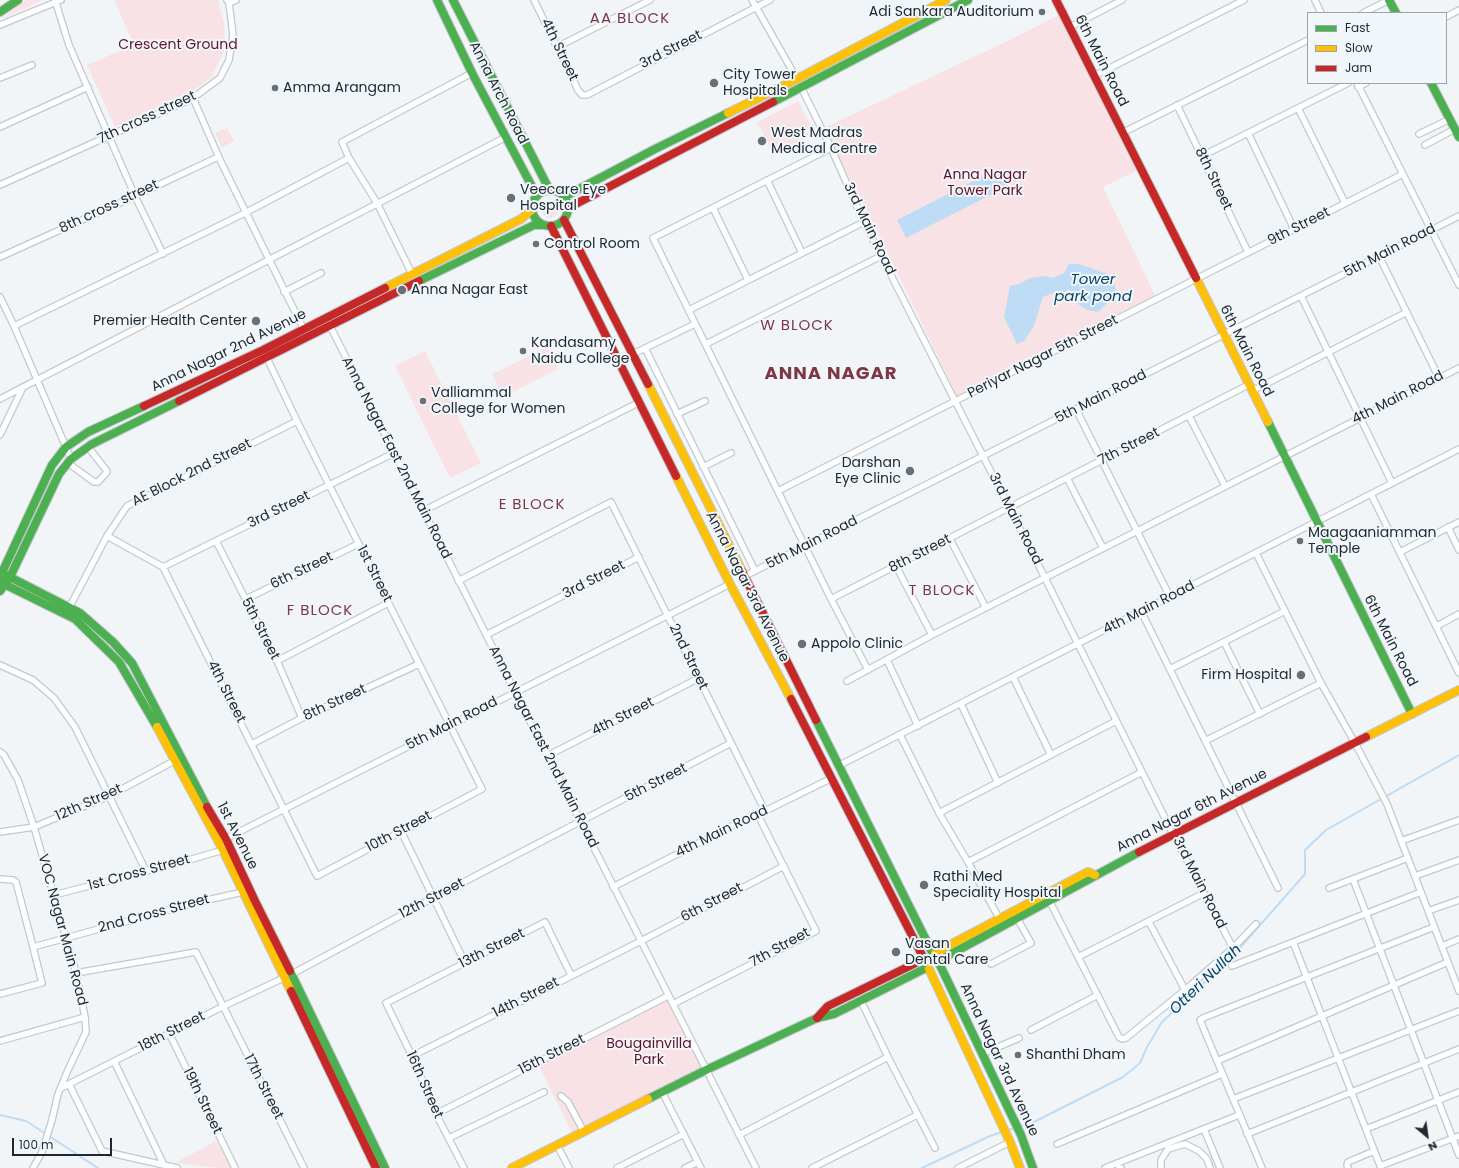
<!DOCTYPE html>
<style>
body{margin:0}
#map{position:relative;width:1459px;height:1168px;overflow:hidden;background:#f2f5f8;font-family:Poppins,sans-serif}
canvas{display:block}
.legend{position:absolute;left:1307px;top:12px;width:140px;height:72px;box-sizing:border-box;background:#f0f6fa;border:1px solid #9ca4a9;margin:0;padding:5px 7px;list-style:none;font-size:12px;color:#1e2830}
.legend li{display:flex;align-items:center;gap:8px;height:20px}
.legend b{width:20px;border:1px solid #9ca4a9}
.north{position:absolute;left:1407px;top:1116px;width:40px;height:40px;-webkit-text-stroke:3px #f0f6fa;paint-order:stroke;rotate:151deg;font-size:11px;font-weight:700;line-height:16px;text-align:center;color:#1e2830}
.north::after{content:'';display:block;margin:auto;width:14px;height:18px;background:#1e2830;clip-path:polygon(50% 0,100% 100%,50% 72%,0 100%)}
.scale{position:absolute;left:12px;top:1138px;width:100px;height:18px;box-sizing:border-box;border:2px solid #1e2830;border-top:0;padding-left:5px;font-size:12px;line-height:14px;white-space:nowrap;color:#1e2830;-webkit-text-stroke:3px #f0f6fa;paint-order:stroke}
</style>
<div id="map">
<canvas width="1459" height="1168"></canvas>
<ul class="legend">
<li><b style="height:5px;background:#4caf50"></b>Fast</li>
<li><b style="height:5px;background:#ffc107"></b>Slow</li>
<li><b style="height:5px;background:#c62828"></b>Jam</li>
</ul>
<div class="north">N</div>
<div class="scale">100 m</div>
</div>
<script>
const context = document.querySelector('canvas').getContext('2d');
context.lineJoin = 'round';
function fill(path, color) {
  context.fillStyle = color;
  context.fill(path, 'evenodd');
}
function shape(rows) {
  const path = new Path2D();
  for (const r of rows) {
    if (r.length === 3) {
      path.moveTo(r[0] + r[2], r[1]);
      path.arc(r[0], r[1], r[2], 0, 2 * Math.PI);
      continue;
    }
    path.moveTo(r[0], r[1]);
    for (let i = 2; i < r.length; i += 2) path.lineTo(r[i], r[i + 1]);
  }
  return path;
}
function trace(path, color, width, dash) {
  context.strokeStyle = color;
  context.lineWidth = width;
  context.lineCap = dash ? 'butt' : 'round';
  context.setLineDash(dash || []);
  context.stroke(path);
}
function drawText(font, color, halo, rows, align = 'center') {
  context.font = font + ' Poppins,sans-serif';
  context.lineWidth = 4;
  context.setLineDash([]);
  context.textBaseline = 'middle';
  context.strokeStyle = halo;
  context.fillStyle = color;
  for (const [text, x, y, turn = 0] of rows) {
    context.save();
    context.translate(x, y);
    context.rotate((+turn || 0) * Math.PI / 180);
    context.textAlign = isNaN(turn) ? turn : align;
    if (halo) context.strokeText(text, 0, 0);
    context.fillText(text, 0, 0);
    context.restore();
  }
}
fill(shape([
 [26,0,42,0,2,19],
 [114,0,218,0,224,23,225,48,212,77,191,92,115,127,87,65,134,45],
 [1058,15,1136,171,1103,187,1156,297,958,398,872,221,824,128,1022,34],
 [798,101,815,133,774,155,757,122],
 [227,128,234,141,222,148,215,133],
 [550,209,9],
 [547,347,558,369,503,397,492,374],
 [425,351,481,463,450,478,395,366],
 [668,1000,702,1068,572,1133,539,1066],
 [216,1141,232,1168,218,1168,175,1163]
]), '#f8e2e5');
fill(shape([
 [999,168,1008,186,906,238,897,220],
 [1069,264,1079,264,1111,275,1116,289,1113,297,1098,312,1087,310,1078,304,1075,295,1068,289,1065,292,1053,293,1043,297,1034,326,1024,341,1017,344,1004,317,1010,286,1019,284,1030,278,1044,276,1053,278,1064,273]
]), '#bedcf6');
trace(shape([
 [0,1115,26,1121,98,1168],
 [1020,1126,1034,1122,1123,1077,1140,1063,1147,1047,1162,1022,1231,958,1305,874,1305,850,1326,830,1459,755],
 [1006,1131,1015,1128],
 [922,1168,990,1136,1002,1132]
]), '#bedcf6', 2);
const street = shape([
 [55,0,69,45,135,196,163,254],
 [534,0,578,90,582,95,587,95,770,0],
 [752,0,797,79],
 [1315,0,1321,13],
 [229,3,236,0],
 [1363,13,1389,0],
 [1446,17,1459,10],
 [0,25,61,0],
 [1070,27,1122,0],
 [557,47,650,0],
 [1094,76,1244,0],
 [0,78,32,65],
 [1357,83,1459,285],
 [801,87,831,148,864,222,1045,578,1173,834,1233,948],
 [1358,87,1366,83],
 [193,98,221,162,304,330],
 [1177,105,1248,252],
 [1298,108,1345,203],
 [0,127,88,87],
 [1122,133,1308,40],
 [1248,133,1294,229],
 [1419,134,1450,119],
 [1425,145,1455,129],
 [831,148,653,238,831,599,868,670],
 [1202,156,1348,83],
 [767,180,802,253],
 [0,185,193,98,220,78,229,60,233,35,229,3,227,0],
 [713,208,748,280],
 [1379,256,1439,378],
 [0,257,135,196,218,157],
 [412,274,377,203,349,158,342,142,472,73],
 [284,292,321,273],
 [1301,296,1392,483],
 [0,297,14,326,71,459],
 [689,310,864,222],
 [14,326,245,213,349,158],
 [330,326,756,1168],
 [706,344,881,256],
 [645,348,755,571],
 [633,354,695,324],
 [1252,391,1407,312],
 [0,399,506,137],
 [1076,409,1170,597],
 [677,414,705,401],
 [1189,416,1225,486],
 [0,435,23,387],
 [68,463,94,482,98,482,107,472,107,471,88,447],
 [703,467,731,453],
 [1067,478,1103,548],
 [778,491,1403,174],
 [1371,494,1459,673],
 [423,511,640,402],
 [1448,527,1459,550],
 [107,536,163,567,317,876,482,789,297,421,266,356],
 [950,539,986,608],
 [216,541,277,661,302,718],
 [1400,552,1459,522],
 [1256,553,1321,683,1355,743,1387,804,1459,991],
 [896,566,932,635],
 [163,567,394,453],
 [743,577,1459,216],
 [458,581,611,502,765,811],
 [246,599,358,544],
 [831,599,1248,385],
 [68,610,107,536,127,506,297,421],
 [1141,611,1278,888],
 [1437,626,1459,614],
 [486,635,639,557],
 [1224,642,1260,714],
 [887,660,918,726],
 [277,661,388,603],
 [0,665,33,680,54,698,75,727,146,871],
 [1170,669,1285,611],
 [1013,677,1051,755],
 [847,681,932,635,1459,368],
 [961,704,998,783],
 [900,735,939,813,968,862,999,918],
 [1205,741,1321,683],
 [252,744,302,718,419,664],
 [0,752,4,755,18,780,34,827,76,973,85,1017,86,1032,68,1070,58,1094,52,1120,42,1152,33,1168],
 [547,756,699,678],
 [838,766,1459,449],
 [939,813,1116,721],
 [401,831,465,963],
 [0,832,34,827,109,796,174,761],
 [223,840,730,584],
 [1401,841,1459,820],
 [968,862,1142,772],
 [1415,876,1459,860],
 [0,879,13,880,16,882,33,947,194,903,243,892],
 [1353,879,1459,1155],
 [613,887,757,813,765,811,832,778],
 [1329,888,1408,858],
 [54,895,182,862,223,850],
 [1050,902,1119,1037,1122,1039,1126,1038,1185,990,1233,948,1256,924],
 [1428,911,1459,900],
 [1149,922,1185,990],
 [1293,942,1381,1168],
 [1442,946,1459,939],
 [1078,957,1204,893],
 [991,964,1031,943,1017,918],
 [1232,966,1421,892],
 [76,973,196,952,304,1168],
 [0,994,42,983,33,947],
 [861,1001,888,1057,935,1148],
 [673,1004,816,931,757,813],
 [1031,1030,1098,995],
 [169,1033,235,1168],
 [0,1041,85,1017],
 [982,1054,1019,1038],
 [412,1056,641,941,784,866],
 [114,1061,164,1165],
 [1217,1061,1448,962],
 [69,1084,102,1151,177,1168],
 [61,1088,222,1007,292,974,433,898,731,743],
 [662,1092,701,1168],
 [561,1096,568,1102,584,1132],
 [1233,1099,1459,1011],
 [436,1114,668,996],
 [1204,1129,1220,1168],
 [1366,1129,1459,1092],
 [1247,1134,1459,1049],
 [739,1135,888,1057],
 [449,1138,544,1092],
 [1057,1144,1222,1074],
 [557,1145,569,1168],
 [1380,1166,1459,1136],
 [464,1168,436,1114,412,1056,386,1003,545,922,571,975],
 [617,1168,684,1134],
 [685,1168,698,1162],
 [812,1168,917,1115],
 [958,1168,1010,1142],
 [1105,1168,1239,1115],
 [1119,1168,1121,1168],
 [1161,1168,1161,1160,1168,1149,1185,1144,1199,1151,1207,1159,1210,1168],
 [1262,1168,1200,1020,1203,1018,1434,927],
 [1348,1168,1347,1165,1348,1162,1374,1151]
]);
const fast = shape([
 [437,0,472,73,537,196],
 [453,0,550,191],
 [1389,0,1396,13],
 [0,12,18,0],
 [1431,83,1459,137],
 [773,102,968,0],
 [550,208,18],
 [564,197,655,149,728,113],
 [419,281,534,225,543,225],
 [1268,422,1412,714],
 [0,572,80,613,113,642,132,663,207,807],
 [0,577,52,465,66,447,88,432,144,406],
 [0,582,75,619,119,662,157,727],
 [0,591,10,577,59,474,71,459,92,444,179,401],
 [816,720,932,952],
 [940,960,1139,852],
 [939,963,1021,1135,1033,1168],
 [290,971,385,1168],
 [648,1099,706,1070,817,1018,834,1014,926,968]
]);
const slow = shape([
 [728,113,797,79,946,0],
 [1196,278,1268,422],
 [385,288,521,219,533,209],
 [648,384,742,571],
 [676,476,730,584,791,699],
 [157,727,223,850,291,991],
 [1366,737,1459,690],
 [935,953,1088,872,1095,875],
 [929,969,1010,1142,1020,1168],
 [512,1168,648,1099]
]);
const jam = shape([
 [1056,0,1196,278],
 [568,208,773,102],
 [564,220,648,384],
 [551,226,676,476],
 [179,401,419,281],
 [144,406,263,350,385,288],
 [742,571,816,720],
 [791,699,923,957],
 [207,807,226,839,255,901,290,971],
 [1139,852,1366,737],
 [291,991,376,1168],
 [817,1018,828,1006,922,960]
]);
trace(street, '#c2c8ce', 8);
trace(fast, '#c2c8ce', 10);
trace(slow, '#c2c8ce', 10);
trace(jam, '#c2c8ce', 10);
trace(street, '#fdfefe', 5.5);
trace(fast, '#4caf50', 8);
trace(slow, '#ffc107', 8);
trace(jam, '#c62828', 8);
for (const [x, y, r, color] of [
 [1042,12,4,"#687076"],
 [714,83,5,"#687076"],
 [275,88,4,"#687076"],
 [762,141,5,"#687076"],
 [511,198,5,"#687076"],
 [536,244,4,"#687076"],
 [402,290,5,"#687076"],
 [256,321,5,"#687076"],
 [523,351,4,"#687076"],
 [423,401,4,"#687076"],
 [910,471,5,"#687076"],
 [1300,541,4,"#687076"],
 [802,644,5,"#687076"],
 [1301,675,5,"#687076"],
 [924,885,5,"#687076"],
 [896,952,5,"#687076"],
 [1018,1055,4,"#687076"]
]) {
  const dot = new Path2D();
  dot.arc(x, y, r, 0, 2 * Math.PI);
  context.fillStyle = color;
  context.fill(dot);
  trace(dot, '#f0f6fa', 1.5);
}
drawText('14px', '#1e2830', '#f0f6fa', [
 ["Adi Sankara Auditorium",1034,12,"right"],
 ["City Tower",723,75],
 ["Hospitals",723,91],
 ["Amma Arangam",283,88],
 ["West Madras",771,133],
 ["Medical Centre",771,149],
 ["Veecare Eye",520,190],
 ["Hospital",520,206],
 ["Control Room",544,244],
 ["Anna Nagar East",411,290],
 ["Premier Health Center",247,321,"right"],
 ["Kandasamy",531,343],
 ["Naidu College",531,359],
 ["Valliammal",431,393],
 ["College for Women",431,409],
 ["Darshan",901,463,"right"],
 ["Eye Clinic",901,479,"right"],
 ["Maagaaniamman",1308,533],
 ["Temple",1308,549],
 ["Appolo Clinic",811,644],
 ["Firm Hospital",1292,675,"right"],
 ["Rathi Med",933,877],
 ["Speciality Hospital",933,893],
 ["Vasan",905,944],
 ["Dental Care",905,960],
 ["Shanthi Dham",1026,1055]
], 'left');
drawText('14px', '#631228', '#f0f6fa', [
 ["Crescent Ground",178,45],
 ["Anna Nagar",985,175],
 ["Tower Park",985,191],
 ["Bougainvilla",649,1044],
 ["Park",649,1060]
]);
drawText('14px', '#1e2830', '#f0f6fa', [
 ["4th Street",559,50,64],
 ["3rd Street",671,50,-27],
 ["6th Main Road",1101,61,63],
 ["Anna Arch Road",498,93,63],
 ["7th cross street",147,118,-25],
 ["8th Street",1213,179,64],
 ["8th cross street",109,207,-25],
 ["9th Street",1299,227,-27],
 ["3rd Main Road",869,229,64],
 ["5th Main Road",1390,251,-27],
 ["Anna Nagar 2nd Avenue",229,351,-26],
 ["6th Main Road",1246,351,63],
 ["Periyar Nagar 5th Street",1043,357,-27],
 ["5th Main Road",1101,397,-27],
 ["4th Main Road",1398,398,-27],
 ["7th Street",1129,447,-27],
 ["Anna Nagar East 2nd Main Road",396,458,63],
 ["AE Block 2nd Street",192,473,-27],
 ["3rd Street",279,510,-26],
 ["3rd Main Road",1015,519,63],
 ["5th Main Road",812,543,-27],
 ["8th Street",920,554,-27],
 ["6th Street",302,571,-26],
 ["1st Street",374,574,63],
 ["3rd Street",594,580,-27],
 ["Anna Nagar 3rd Avenue",747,587,63],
 ["4th Main Road",1149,608,-27],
 ["5th Street",260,629,63],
 ["6th Main Road",1390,641,63],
 ["2nd Street",688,657,64],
 ["4th Street",226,692,63],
 ["8th Street",335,703,-25],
 ["4th Street",623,717,-27],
 ["5th Main Road",452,724,-27],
 ["Anna Nagar East 2nd Main Road",543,747,63],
 ["5th Street",656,783,-27],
 ["12th Street",89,803,-24],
 ["Anna Nagar 6th Avenue",1192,811,-27],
 ["10th Street",399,832,-28],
 ["4th Main Road",722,832,-26],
 ["1st Avenue",237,836,63],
 ["1st Cross Street",139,873,-15],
 ["3rd Main Road",1199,883,63],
 ["12th Street",432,899,-28],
 ["6th Street",712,903,-28],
 ["2nd Cross Street",154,914,-15],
 ["VOC Nagar Main Road",62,930,75],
 ["7th Street",780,948,-29],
 ["13th Street",492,949,-27],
 ["14th Street",526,998,-27],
 ["18th Street",172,1032,-27],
 ["15th Street",552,1055,-27],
 ["Anna Nagar 3rd Avenue",999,1060,65],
 ["16th Street",424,1085,66],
 ["17th Street",263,1087,63],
 ["19th Street",202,1101,64]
]);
context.letterSpacing = '1px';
drawText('15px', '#7f3744', '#f0f6fa', [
 ["AA BLOCK",630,19],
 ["W BLOCK",797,326],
 ["E BLOCK",532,505],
 ["T BLOCK",942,591],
 ["F BLOCK",320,611]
]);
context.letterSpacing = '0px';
drawText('italic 15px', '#054267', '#f0f6fa', [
 ["Tower",1093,280],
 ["park pond",1093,297],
 ["Otteri Nullah",1206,980,-44]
]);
context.letterSpacing = '1px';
drawText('bold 18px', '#7f3744', '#f0f6fa', [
 ["ANNA NAGAR",831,374]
]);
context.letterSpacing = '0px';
</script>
